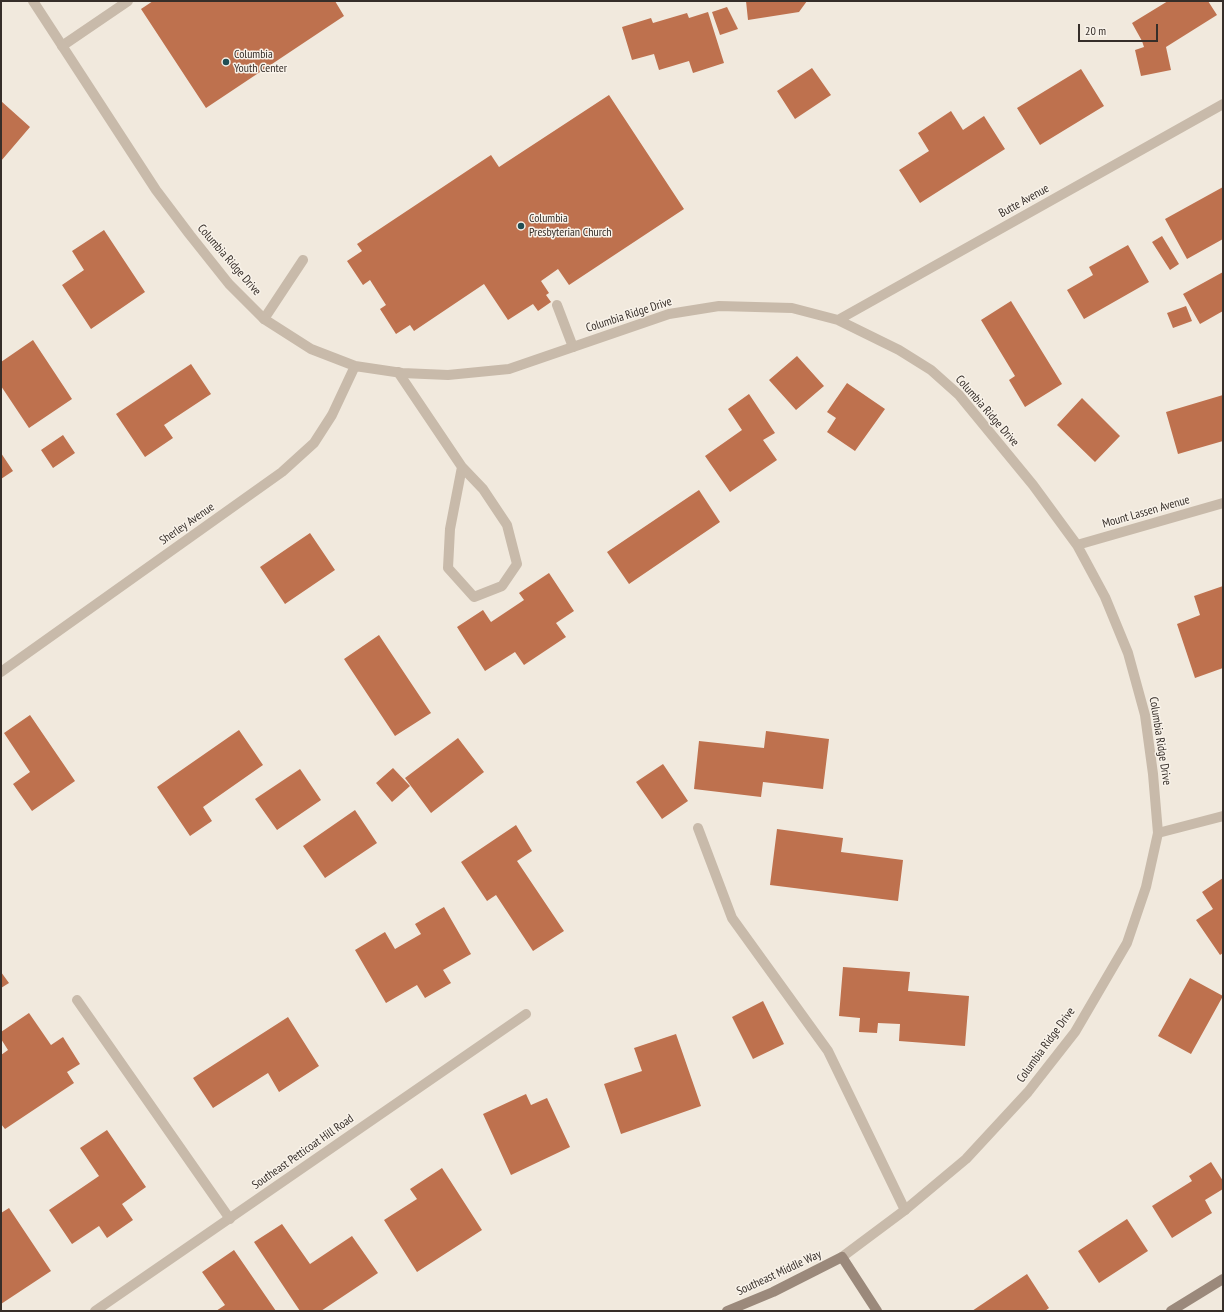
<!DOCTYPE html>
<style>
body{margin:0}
#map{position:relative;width:1224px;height:1312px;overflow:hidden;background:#f1e9dd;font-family:"PT Sans Narrow",sans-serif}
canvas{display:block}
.frame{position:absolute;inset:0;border:2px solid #362e29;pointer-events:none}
.scale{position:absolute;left:1078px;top:24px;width:80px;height:18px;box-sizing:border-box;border:2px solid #362e29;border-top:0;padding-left:5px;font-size:12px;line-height:14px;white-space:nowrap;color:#362e29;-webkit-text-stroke:3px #f8f2e9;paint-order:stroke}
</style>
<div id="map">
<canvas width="1224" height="1312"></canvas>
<div class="frame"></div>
<div class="scale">20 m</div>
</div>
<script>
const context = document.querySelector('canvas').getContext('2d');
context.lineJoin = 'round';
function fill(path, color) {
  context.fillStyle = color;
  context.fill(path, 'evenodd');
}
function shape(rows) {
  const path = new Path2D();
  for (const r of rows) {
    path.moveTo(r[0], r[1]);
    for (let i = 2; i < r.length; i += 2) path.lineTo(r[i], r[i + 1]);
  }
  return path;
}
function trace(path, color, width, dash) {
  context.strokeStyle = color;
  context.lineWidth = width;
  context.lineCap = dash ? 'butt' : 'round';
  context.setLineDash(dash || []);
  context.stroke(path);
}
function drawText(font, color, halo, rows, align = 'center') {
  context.font = font + ' "PT Sans Narrow",sans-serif';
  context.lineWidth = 3;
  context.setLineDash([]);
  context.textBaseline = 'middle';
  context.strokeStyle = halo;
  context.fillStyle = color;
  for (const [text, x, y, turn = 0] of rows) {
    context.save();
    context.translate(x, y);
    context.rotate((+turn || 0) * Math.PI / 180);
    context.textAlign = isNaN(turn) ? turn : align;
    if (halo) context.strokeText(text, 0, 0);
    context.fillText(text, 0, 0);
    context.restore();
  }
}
fill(shape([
 [153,1,335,1,344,16,206,108,141,9],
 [746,1,807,1,799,12,748,20],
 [1168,1,1208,1,1217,15,1166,47,1171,70,1141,76,1135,50,1144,47,1142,41,1132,23],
 [727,7,738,29,720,35,712,12],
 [708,12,724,63,693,73,689,61,659,70,654,54,632,60,622,27,651,18,653,23,687,13,689,18],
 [812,68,831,95,795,119,777,91],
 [1081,69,1104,106,1040,145,1017,108],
 [609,95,684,209,569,285,558,269,541,281,549,293,546,295,551,302,538,311,533,304,508,320,484,284,414,331,410,325,396,334,380,309,386,305,370,280,363,285,347,261,362,251,357,244,491,155,499,167],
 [1,101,30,127,1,161],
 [951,111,963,130,984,116,1005,149,920,203,899,170,929,151,918,133],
 [1223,187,1223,239,1187,259,1165,219],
 [104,230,145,292,91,329,62,285,84,270,72,251],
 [1162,236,1179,264,1170,270,1152,242],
 [1128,245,1149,282,1084,319,1067,290,1093,275,1089,267],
 [1223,272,1223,311,1200,324,1183,294],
 [1011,301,1062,384,1025,407,1009,380,1015,376,981,320],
 [1186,306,1192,321,1173,328,1167,313],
 [33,340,72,399,29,428,1,386,1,362],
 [797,356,824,386,796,410,769,380],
 [191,364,211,394,164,425,173,438,145,457,116,414],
 [847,383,885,409,855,451,827,432,836,418,827,412],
 [749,394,775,433,763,440,777,460,730,492,705,456,742,430,728,409],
 [1223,395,1223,441,1178,454,1166,412],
 [1082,398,1120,436,1095,462,1057,425],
 [63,435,75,453,53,468,41,450],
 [1,453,13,471,1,479],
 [699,490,720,522,629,584,607,552],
 [310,533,335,570,285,604,260,567],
 [549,573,574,611,556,623,566,637,524,665,515,652,485,671,457,627,483,610,491,622,524,600,519,593],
 [1223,586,1223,668,1195,678,1177,624,1200,615,1194,596],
 [379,635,431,713,395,736,344,659],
 [30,715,75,781,32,811,13,784,30,772,4,733],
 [239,730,263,765,203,807,212,821,190,836,157,787],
 [766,731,829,739,823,789,763,782,761,797,694,789,699,741,764,748],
 [458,738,484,772,431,813,405,778],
 [663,764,688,801,662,819,636,782],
 [393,768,410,786,392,802,376,783],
 [300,769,321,800,277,830,255,799],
 [355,810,377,843,325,878,303,846],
 [516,825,532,851,517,861,564,931,533,951,496,895,487,901,461,862],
 [777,829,843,838,841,852,903,860,898,901,770,885],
 [1223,878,1223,953,1220,955,1196,920,1213,909,1202,892],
 [444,907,471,954,443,970,451,983,425,998,417,985,386,1003,355,950,385,932,395,949,421,934,415,924],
 [843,967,910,972,908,991,969,996,965,1046,899,1041,900,1024,878,1023,877,1033,859,1032,860,1018,839,1016],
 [1,972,9,983,1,988],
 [1190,978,1223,996,1191,1054,1158,1036],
 [763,1001,784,1044,753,1059,732,1017],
 [29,1013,51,1045,63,1037,80,1064,67,1072,74,1083,5,1129,1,1124,1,1055,8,1050,1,1039,1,1032],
 [288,1017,319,1066,279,1092,268,1073,213,1108,193,1078],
 [676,1034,701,1106,621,1134,604,1084,642,1071,634,1048],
 [526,1094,531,1105,547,1098,570,1147,511,1175,483,1114],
 [107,1130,146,1187,122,1204,133,1220,107,1238,99,1226,72,1244,49,1210,99,1176,80,1148],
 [1211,1162,1223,1181,1223,1189,1205,1200,1212,1213,1172,1238,1152,1206,1192,1181,1189,1176],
 [442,1168,482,1230,417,1272,384,1220,417,1199,410,1189],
 [9,1208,51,1271,1,1304,1,1213],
 [1127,1219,1148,1251,1099,1283,1078,1251],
 [282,1224,310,1264,352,1236,378,1273,321,1311,300,1311,254,1242],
 [234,1250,276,1311,216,1311,225,1305,202,1272],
 [1027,1274,1049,1308,1045,1311,972,1311]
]), '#be714e');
trace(shape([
 [62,46,128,1],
 [557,305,573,347],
 [264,319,303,260],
 [398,372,462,467,483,489,507,525,517,564,502,586,474,597,448,568,450,529,462,467],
 [698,828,732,918,828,1051,905,1210],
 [77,1000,230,1219]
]), '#c8baaa', 10);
trace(shape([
 [33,1,156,190,190,235,229,284,264,319,311,349,355,366,402,373,448,375,509,369,669,314,719,306,792,308,838,320,899,350,931,370,959,395,1033,485,1077,545,1105,597,1128,653,1145,715,1153,774,1158,833,1146,887,1127,943,1075,1032,1028,1092,966,1159,905,1210,842,1257],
 [838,320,1223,104],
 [1077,545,1223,503],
 [1,672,282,472,314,443,332,415,355,366],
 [1158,833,1223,816],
 [95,1311,526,1014]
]), '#c8baaa', 10);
trace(shape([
 [727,1311,773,1292,842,1257,877,1311],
 [1171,1311,1223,1279]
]), '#9b897b', 10);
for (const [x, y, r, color] of [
 [226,62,4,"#214e54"],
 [521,226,4,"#214e54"]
]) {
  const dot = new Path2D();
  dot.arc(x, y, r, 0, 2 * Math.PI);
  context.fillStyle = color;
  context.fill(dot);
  trace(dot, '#f8f2e9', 1.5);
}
drawText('12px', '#362e29', '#f8f2e9', [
 ["Columbia",234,55],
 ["Youth Center",234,69],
 ["Columbia",529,219],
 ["Presbyterian Church",529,233]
], 'left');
drawText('12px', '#362e29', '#f8f2e9', [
 ["Butte Avenue",1024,201,-29],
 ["Columbia Ridge Drive",229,260,49],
 ["Columbia Ridge Drive",629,315,-18],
 ["Columbia Ridge Drive",987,411,49],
 ["Mount Lassen Avenue",1146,512,-16],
 ["Sherley Avenue",187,524,-35],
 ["Columbia Ridge Drive",1160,741,81],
 ["Columbia Ridge Drive",1046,1045,-54],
 ["Southeast Petticoat Hill Road",303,1152,-35],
 ["Southeast Middle Way",779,1273,-25]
]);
</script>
